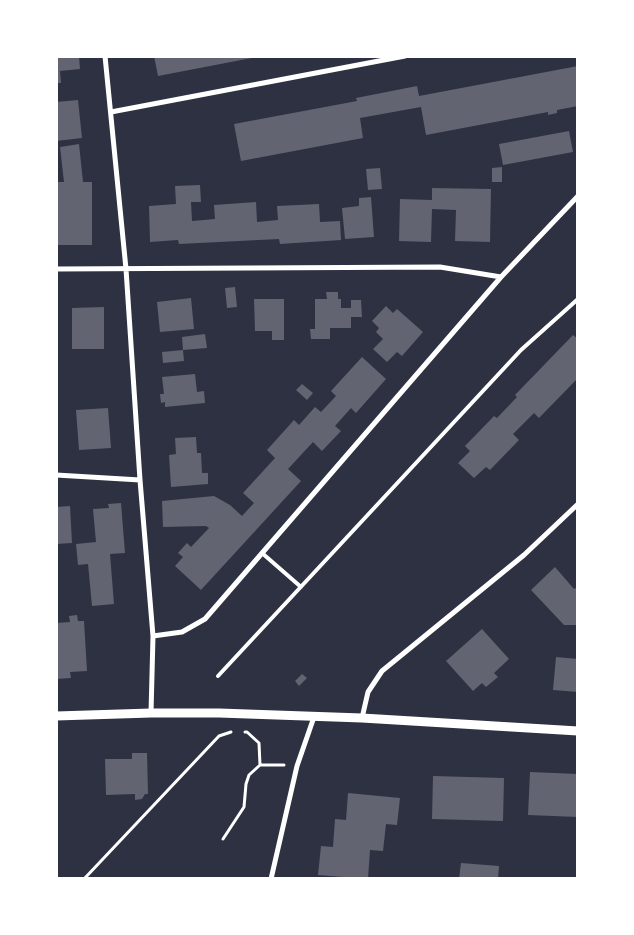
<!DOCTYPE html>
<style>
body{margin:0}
#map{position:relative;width:634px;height:935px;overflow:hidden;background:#2d3142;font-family:Poppins,sans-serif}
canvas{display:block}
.frame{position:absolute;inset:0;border:58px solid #fff;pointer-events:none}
</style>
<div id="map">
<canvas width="634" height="935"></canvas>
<div class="frame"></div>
</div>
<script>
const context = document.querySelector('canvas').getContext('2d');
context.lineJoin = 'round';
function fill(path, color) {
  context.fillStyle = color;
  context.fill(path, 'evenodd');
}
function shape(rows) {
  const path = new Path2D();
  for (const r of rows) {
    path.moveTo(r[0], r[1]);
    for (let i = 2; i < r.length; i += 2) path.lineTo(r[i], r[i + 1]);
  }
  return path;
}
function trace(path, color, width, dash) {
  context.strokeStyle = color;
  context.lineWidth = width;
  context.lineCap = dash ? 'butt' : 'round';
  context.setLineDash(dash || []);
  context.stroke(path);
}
fill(shape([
 [56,56,79,56,80,69,60,71,61,83,56,83],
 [154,56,257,56,257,57,158,76],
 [578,66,578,106,557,110,557,113,548,115,548,112,426,135,421,107,360,118,363,138,241,161,234,124,357,101,356,98,417,86,419,96],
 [78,100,82,138,56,141,56,102],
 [569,131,573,152,503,165,499,144],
 [79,144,83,182,92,182,92,245,57,245,57,182,64,182,60,147],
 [502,167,502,182,492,182,492,168],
 [380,168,382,189,368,190,366,169],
 [200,185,201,202,191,202,192,221,215,219,214,205,256,202,257,222,278,220,277,206,319,204,320,222,340,221,341,240,280,244,279,239,179,244,178,240,150,242,149,206,176,204,175,186],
 [432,188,491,189,490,242,455,241,456,210,432,209,431,242,399,241,400,199,432,200],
 [371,197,374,237,345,239,342,208,359,206,359,198],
 [235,287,237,307,227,308,225,288],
 [326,292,338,292,338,299,341,299,341,308,351,308,351,300,361,300,362,317,351,317,351,328,330,328,330,339,311,339,310,329,315,329,315,299,327,299],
 [191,298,194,329,160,332,157,302],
 [254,299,284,299,284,340,272,340,272,331,255,331],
 [386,306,393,313,397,309,423,332,402,356,397,352,387,362,373,349,383,339,376,332,379,328,372,321],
 [104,307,104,349,72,349,72,308],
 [205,334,207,348,183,350,184,361,163,363,162,352,183,350,182,337],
 [573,335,578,339,578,378,539,418,534,413,513,434,519,440,490,470,486,467,474,478,458,463,470,451,465,446,494,416,497,418,517,397,515,395],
 [362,357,386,379,356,413,351,408,335,426,341,431,322,451,313,442,288,469,301,481,201,590,175,566,183,557,178,553,187,543,191,547,209,528,206,526,163,527,162,501,214,496,230,505,242,516,254,503,243,493,275,458,267,450,294,420,299,425,315,407,321,412,336,396,331,391],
 [195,374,197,392,204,391,205,403,165,407,165,402,161,403,160,394,164,394,162,377],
 [302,384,313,393,307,400,296,390],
 [108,408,111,448,79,450,76,410],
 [196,437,197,453,201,453,202,473,208,473,208,484,171,487,169,455,176,454,175,438],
 [121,503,125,553,110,554,114,604,92,606,88,564,78,565,76,544,96,542,93,509,109,508,108,504],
 [70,506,72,543,56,544,56,507],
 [555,567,574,589,578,587,578,625,564,625,531,590],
 [77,615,78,621,84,621,87,671,70,672,71,678,56,679,56,623,70,622,69,616],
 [482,629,509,659,494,673,498,677,486,687,482,683,473,691,446,661],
 [556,657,578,659,578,692,553,690],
 [302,674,307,678,299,686,295,681],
 [132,753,147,753,148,794,145,794,142,799,135,800,135,794,106,795,105,759,132,759],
 [530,772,578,774,578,817,528,815],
 [433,776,504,778,503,821,432,819],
 [348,793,400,798,397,825,386,824,383,851,370,850,368,879,318,875,321,846,333,847,335,819,346,820],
 [461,863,499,866,498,879,459,879]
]), '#626471');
trace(shape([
 [260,765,284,765],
 [223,839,244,807,246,784,249,775,260,765,259,743,247,732,245,732],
 [84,879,219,736,231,732]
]), '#fff', 3);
trace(shape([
 [262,553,301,587],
 [218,676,521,350,578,299]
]), '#fff', 4);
trace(shape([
 [105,56,126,269,140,480,153,636,151,713],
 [111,112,405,56],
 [56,269,440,267,501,277],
 [56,475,140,480],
 [153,636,182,632,205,619,501,277,578,196],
 [362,718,368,692,382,671,524,555,578,504],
 [271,879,297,766,314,717]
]), '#fff', 5);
trace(shape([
 [56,716,151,713,219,713,362,718,578,731]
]), '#fff', 9);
</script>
